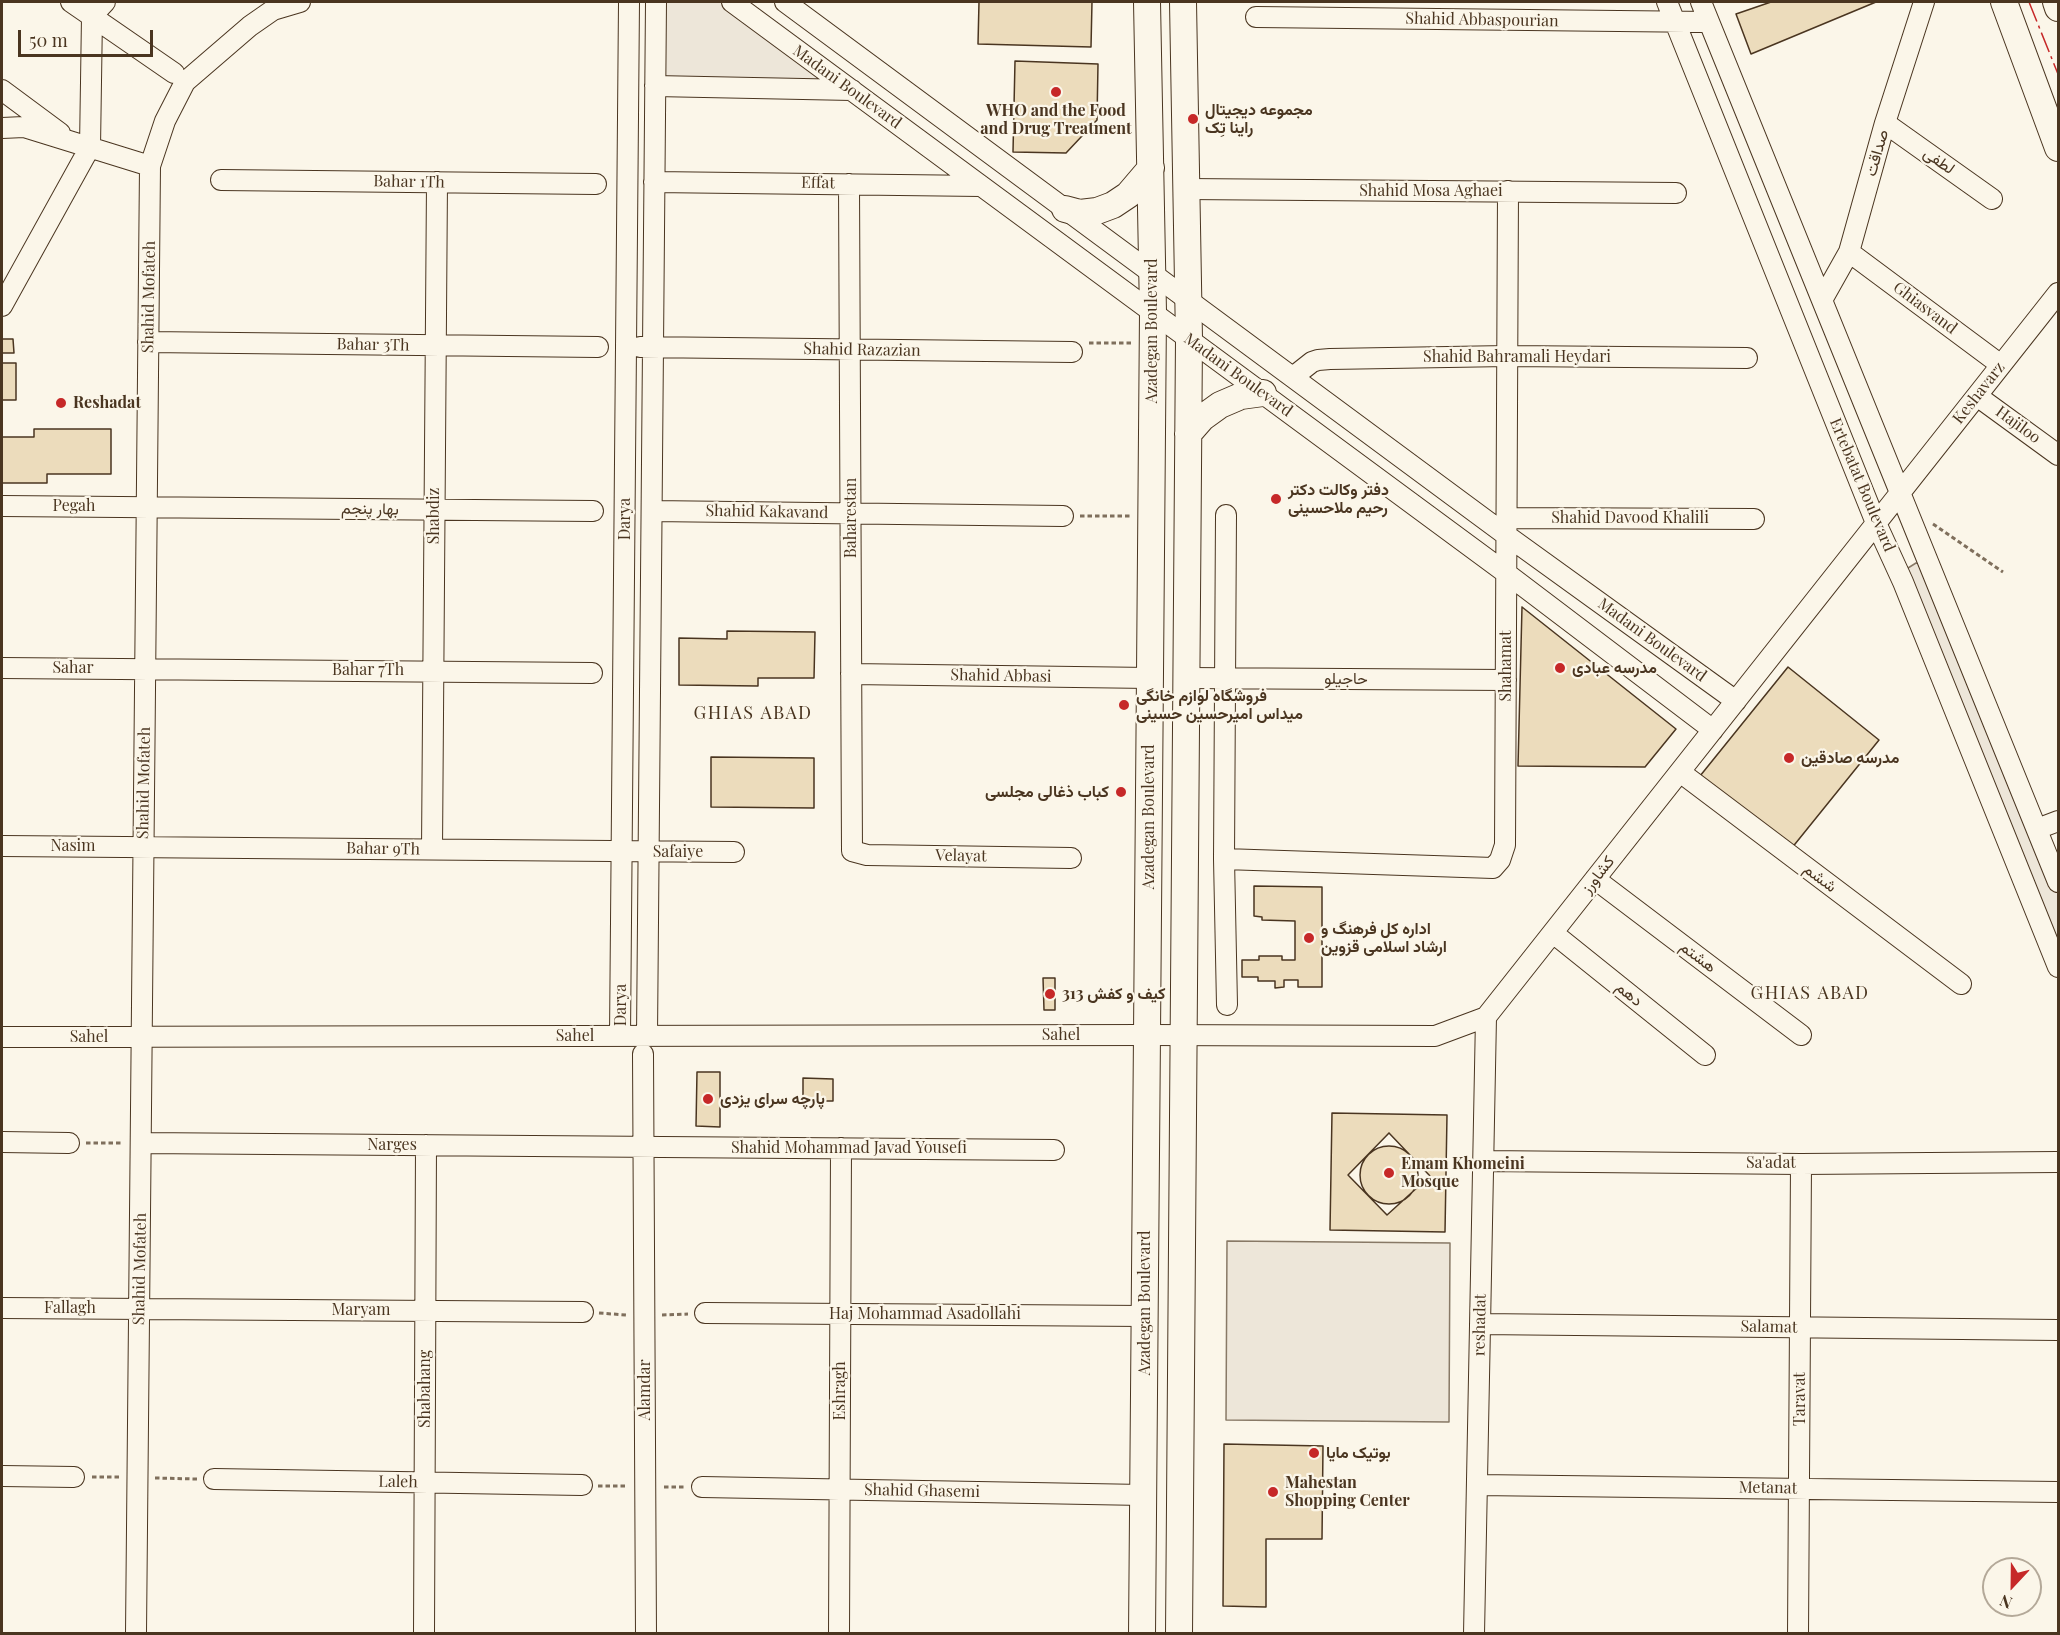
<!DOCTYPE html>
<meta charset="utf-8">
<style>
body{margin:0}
#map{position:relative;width:2060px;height:1635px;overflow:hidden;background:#fbf6e9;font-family:"Playfair Display",serif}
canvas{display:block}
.frame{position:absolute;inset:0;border:3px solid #4a3520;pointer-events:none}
.north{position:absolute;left:1982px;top:1557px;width:60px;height:60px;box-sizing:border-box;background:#fbf6e9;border:2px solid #b4a999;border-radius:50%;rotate:202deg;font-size:16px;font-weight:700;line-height:24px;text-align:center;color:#4a3520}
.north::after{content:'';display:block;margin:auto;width:21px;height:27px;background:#c62828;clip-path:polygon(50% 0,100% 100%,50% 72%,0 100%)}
.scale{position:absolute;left:18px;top:30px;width:135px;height:27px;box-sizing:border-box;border:3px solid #4a3520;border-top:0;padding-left:8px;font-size:18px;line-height:21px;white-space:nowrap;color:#4a3520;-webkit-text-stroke:4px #fbf6e9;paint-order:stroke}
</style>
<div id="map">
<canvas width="2060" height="1635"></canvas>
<div class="frame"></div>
<div class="north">N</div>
<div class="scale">50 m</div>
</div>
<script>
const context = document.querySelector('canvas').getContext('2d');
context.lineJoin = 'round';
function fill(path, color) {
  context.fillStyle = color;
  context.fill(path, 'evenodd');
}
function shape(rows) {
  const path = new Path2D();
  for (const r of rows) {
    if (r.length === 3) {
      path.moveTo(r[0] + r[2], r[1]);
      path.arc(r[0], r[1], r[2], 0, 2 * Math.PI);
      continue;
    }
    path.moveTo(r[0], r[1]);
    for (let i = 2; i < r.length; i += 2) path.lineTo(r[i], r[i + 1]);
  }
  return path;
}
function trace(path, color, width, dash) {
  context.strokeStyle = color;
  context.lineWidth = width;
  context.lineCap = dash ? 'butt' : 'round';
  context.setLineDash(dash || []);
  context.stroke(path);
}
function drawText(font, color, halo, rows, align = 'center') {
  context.font = font + ' "Playfair Display",Vazirmatn,serif';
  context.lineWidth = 4.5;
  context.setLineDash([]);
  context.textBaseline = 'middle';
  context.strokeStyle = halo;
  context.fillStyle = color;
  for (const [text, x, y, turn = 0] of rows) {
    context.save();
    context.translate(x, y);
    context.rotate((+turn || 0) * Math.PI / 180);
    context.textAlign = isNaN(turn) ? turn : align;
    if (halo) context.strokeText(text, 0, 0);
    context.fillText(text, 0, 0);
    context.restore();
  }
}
const green = shape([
 [656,2,732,2,852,90,655,86,656,2],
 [1916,563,1922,564,2058,882,2058,967,1904,575,1908,568,1916,563],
 [1227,1241,1450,1243,1449,1422,1226,1420,1227,1241]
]);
fill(green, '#ede6d9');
trace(green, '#887966', 1.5);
const building = shape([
 [979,2,1092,2,1091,47,978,44,979,2],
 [1771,2,1876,2,1751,54,1736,14,1771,2],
 [1015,61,1098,64,1097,120,1066,153,1013,152,1015,61],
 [2,339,13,339,14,353,2,353,2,339],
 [2,363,16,363,16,400,2,400,2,363],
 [34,429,111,429,111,474,47,474,47,483,2,483,2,437,34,437,34,429],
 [1522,607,1676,729,1645,767,1518,766,1522,607],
 [727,631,815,632,814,678,758,678,758,686,679,685,679,638,727,639,727,631],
 [1788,667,1879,740,1791,849,1700,776,1788,667],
 [711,757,814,758,814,808,711,807,711,757],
 [1254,886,1322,887,1322,987,1298,987,1298,980,1284,980,1284,987,1275,988,1275,981,1258,981,1258,977,1242,977,1242,960,1259,960,1259,956,1282,956,1282,960,1295,960,1295,921,1262,920,1262,917,1254,916,1254,886],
 [1043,978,1055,978,1055,1010,1044,1010,1043,978],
 [697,1072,720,1072,720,1127,696,1126,697,1072],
 [803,1078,833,1079,833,1101,803,1101,803,1078],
 [1332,1113,1447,1115,1445,1232,1330,1230,1332,1113],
 [1389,1133,1430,1176,1387,1215,1348,1175,1389,1133],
 [1389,1175,29],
 [1224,1444,1323,1446,1322,1539,1266,1539,1266,1607,1223,1606,1224,1444]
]);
fill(building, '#ecdcbc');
trace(building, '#4a3520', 1.5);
const minor = shape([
 [71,2,174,73],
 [732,2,1506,573,1713,730],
 [785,2,1506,535,1736,701],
 [1667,2,1876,523,1903,582,2058,967],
 [1701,2,2058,882],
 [1256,17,1709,22],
 [655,86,852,90],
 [2,90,60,133],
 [1885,123,1992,199],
 [2,128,24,127,150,166],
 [221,180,596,184],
 [654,182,981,186],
 [849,184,852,851,867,855,1071,858],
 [1187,189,1676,193],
 [1849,252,2001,365],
 [1822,300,1849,252,1885,123,1924,2],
 [2,306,90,147,92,16,105,2],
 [148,342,598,347],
 [640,347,1072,352],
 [1293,377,1312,362,1318,360,1330,359,1507,356,1747,358],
 [1977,396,2058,455],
 [2,506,593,511],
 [652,511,1063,516],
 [1226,515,1224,859,1227,1005],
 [1506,518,1754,519],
 [2,668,592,673],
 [851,674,1150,678],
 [1186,678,1506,680],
 [1680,772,1961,984],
 [2037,829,2058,821],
 [2,846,734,852],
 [432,849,437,182],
 [1224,859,1493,868,1500,860,1505,845,1508,191],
 [1595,879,1801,1035],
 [1553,933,1705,1055],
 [620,1036,629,2],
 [647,1036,656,2],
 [2,1037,1148,1035,1435,1036,1486,1017,2058,293],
 [643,1054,646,1634],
 [2,1142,69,1143],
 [141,1143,1054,1150],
 [1484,1161,1801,1164,2058,1162],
 [2,1308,583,1312],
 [705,1313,1145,1316],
 [1480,1324,2058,1330],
 [2,1476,74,1477],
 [214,1479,582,1485],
 [1477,1485,2058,1492],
 [702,1487,1143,1495],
 [136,1634,150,166,165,121,185,82,250,26,273,10,300,2],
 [424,1634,426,1145],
 [839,1634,841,1148],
 [1474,1634,1486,1017],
 [1798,1634,1801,1164]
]);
const major = shape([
 [2004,2,2058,148],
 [2056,2,2058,8],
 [1065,209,1080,213,1097,211,1113,205,1128,195,1151,168],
 [1188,434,1202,418,1220,405,1241,396,1263,393],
 [1142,1634,1153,312,1147,2],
 [1179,1634,1189,339,1183,2]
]);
trace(minor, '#4a3520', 22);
trace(major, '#4a3520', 28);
trace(shape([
 [1089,343,1133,343],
 [1080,516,1130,516],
 [1933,524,2003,572],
 [86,1143,121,1143],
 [599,1313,626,1315],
 [662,1315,688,1314],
 [92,1477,119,1477],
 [155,1478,197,1479],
 [598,1486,628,1486],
 [664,1487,685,1487]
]), '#7f6f5c', 3, [4.5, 3]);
trace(minor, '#fbf6e9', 20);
trace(major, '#fbf6e9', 26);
trace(shape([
 [2029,2,2058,74]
]), '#c62828', 1.5, [21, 4.5, 3, 4.5]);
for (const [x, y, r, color] of [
 [1056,92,6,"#c62828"],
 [1193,119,6,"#c62828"],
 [61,403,6,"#c62828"],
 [1276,499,6,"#c62828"],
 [1560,668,6,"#c62828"],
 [1124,705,6,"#c62828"],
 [1789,758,6,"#c62828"],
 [1121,792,6,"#c62828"],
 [1309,938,6,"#c62828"],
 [1050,994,6,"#c62828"],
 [708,1099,6,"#c62828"],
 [1389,1173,6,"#c62828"],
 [1314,1453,6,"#c62828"],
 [1273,1492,6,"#c62828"]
]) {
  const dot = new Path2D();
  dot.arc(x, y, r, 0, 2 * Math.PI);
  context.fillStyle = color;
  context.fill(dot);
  trace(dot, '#fbf6e9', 2);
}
drawText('16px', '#4a3520', '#fbf6e9', [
 ["Shahid Abbaspourian",1482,20,1],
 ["Madani Boulevard",847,87,36],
 ["صداقت",1877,153,-74],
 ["لطفی",1939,161,35],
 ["Bahar 1Th",409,182,1],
 ["Effat",818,183,1],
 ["Shahid Mosa Aghaei",1431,191],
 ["Shahid Mofateh",149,297,-89],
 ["Ghiasvand",1925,308,37],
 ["Azadegan Boulevard",1152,331,-90],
 ["Bahar 3Th",373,345,1],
 ["Shahid Razazian",862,350,1],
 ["Shahid Bahramali Heydari",1517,357],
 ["Madani Boulevard",1238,375,36],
 ["Keshavarz",1979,393,-52],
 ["Hajiloo",2018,425,36],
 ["Ertebatat Boulevard",1862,485,67],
 ["Pegah",74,506],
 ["بهار پنجم",370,509,1],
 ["Shahid Kakavand",767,512,1],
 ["Shabdiz",434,516,-90],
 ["Baharestan",851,518,-90],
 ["Shahid Davood Khalili",1630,518],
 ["Darya",625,519,-90],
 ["Madani Boulevard",1652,640,36],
 ["Shahamat",1506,666,-90],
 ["Sahar",73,668],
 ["Bahar 7Th",368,670],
 ["Shahid Abbasi",1001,676,1],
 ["حاجیلو",1346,679],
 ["Shahid Mofateh",144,783,-89],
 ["Azadegan Boulevard",1149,817,-90],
 ["Nasim",73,846],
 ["Bahar 9Th",383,849,1],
 ["Safaiye",678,852],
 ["Velayat",961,856,1],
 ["کشاورز",1598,875,-52],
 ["ششم",1820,878,37],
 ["هشتم",1698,957,37],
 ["دهم",1629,994,39],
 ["Darya",621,1005,-90],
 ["Sahel",1061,1035],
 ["Sahel",575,1036],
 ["Sahel",89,1037],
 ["Narges",392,1145],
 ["Shahid Mohammad Javad Yousefi",849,1148],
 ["Sa'adat",1771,1163],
 ["Shahid Mofateh",140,1269,-89],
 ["Azadegan Boulevard",1145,1303,-90],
 ["Fallagh",70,1308],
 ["Maryam",361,1310],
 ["Haj Mohammad Asadollahi",925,1314],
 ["reshadat",1480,1325,-89],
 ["Salamat",1769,1327,1],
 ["Shabahang",425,1389,-90],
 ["Alamdar",645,1390,-90],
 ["Eshragh",840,1391,-90],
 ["Taravat",1800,1399,-90],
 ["Laleh",398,1482,1],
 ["Metanat",1768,1488,1],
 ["Shahid Ghasemi",922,1491,1]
]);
drawText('bold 16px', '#4a3520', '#fbf6e9', [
 ["مجموعه دیجیتال",1205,110],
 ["راینا تِک",1205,128],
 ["WHO and the Food",1056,111,"center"],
 ["and Drug Treatment",1056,129,"center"],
 ["Reshadat",73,403],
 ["دفتر وکالت دکتر",1288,490],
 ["رحیم ملاحسینی",1288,508],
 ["مدرسه عبادی",1572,668],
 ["فروشگاه لوازم خانگی",1136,696],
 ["میداس امیرحسین حسینی",1136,714],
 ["مدرسه صادقین",1801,758],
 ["کباب ذغالی مجلسی",1109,792,"right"],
 ["اداره کل فرهنگ و",1321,929],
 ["ارشاد اسلامی قزوین",1321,947],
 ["کیف و کفش 313",1062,994],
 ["پارچه سرای یزدی",720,1099],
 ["Emam Khomeini",1401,1164],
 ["Mosque",1401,1182],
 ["بوتیک مایا",1326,1453],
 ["Mahestan",1285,1483],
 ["Shopping Center",1285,1501]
], 'left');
context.letterSpacing = '1.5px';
drawText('18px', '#4a3520', '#fbf6e9', [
 ["GHIAS ABAD",753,713],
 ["GHIAS ABAD",1810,993]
]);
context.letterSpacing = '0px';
</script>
